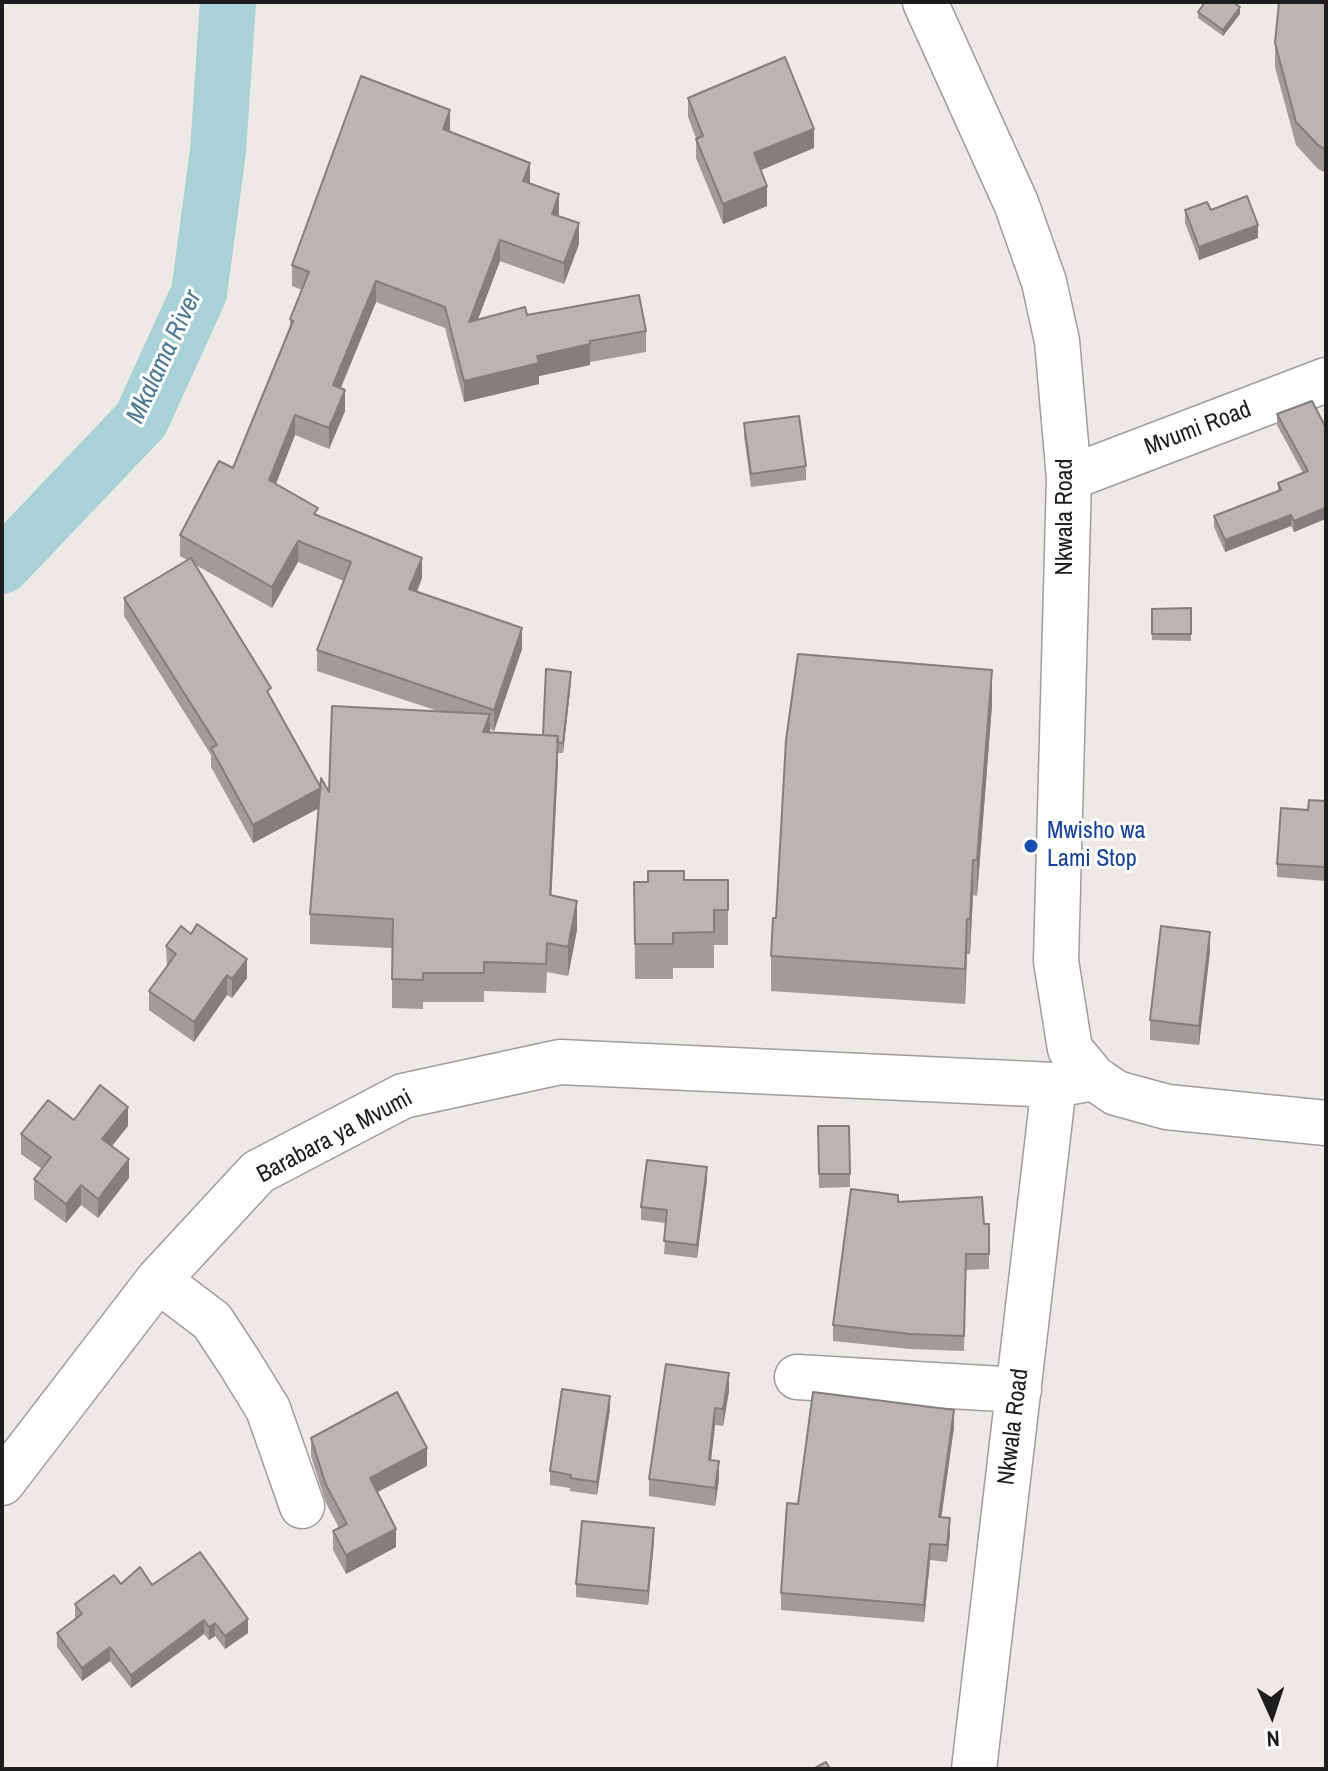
<!DOCTYPE html>
<style>
body{margin:0}
#map{position:relative;width:1328px;height:1771px;overflow:hidden;background:#ede9e4;font-family:"Archivo Narrow",sans-serif}
canvas{display:block}
.frame{position:absolute;inset:0;border:4px solid #1d1d1d;pointer-events:none}
.north{position:absolute;left:1232px;top:1675px;width:80px;height:80px;-webkit-text-stroke:6px #fff;paint-order:stroke;rotate:177deg;font-size:22px;font-weight:700;line-height:32px;text-align:center;color:#1d1d1d}
.north::after{content:'';display:block;margin:auto;width:28px;height:36px;background:#1d1d1d;clip-path:polygon(50% 0,100% 100%,50% 72%,0 100%)}
</style>
<div id="map">
<canvas width="1328" height="1771"></canvas>
<div class="frame"></div>
<div class="north">N</div>
</div>
<script>
const context = document.querySelector('canvas').getContext('2d');
context.lineJoin = 'round';
function shape(rows) {
  const path = new Path2D();
  for (const r of rows) {
    path.moveTo(r[0], r[1]);
    for (let i = 2; i < r.length; i += 2) path.lineTo(r[i], r[i + 1]);
  }
  return path;
}
function trace(path, color, width, dash) {
  context.strokeStyle = color;
  context.lineWidth = width;
  context.lineCap = dash ? 'butt' : 'round';
  context.setLineDash(dash || []);
  context.stroke(path);
}
function fill(path, color) {
  context.fillStyle = color;
  context.fill(path, 'evenodd');
}
function drawText(font, color, halo, rows, align = 'center') {
  context.font = font + ' "Archivo Narrow",sans-serif';
  context.lineWidth = 6;
  context.setLineDash([]);
  context.textBaseline = 'middle';
  context.strokeStyle = halo;
  context.fillStyle = color;
  for (const [text, x, y, turn = 0] of rows) {
    context.save();
    context.translate(x, y);
    context.rotate((+turn || 0) * Math.PI / 180);
    context.textAlign = isNaN(turn) ? turn : align;
    if (halo) context.strokeText(text, 0, 0);
    context.fillText(text, 0, 0);
    context.restore();
  }
}
trace(shape([
 [2,566,141,420,199,293,218,151,228,2]
]), '#a8d2d6', 56);
const minor = shape([
 [925,2,1016,203,1044,282,1057,341,1069,478,1056,961,1070,1049,1094,1078,1116,1093,1167,1107,1326,1123],
 [1069,478,1326,380],
 [158,1280,212,1321,239,1362,268,1409,302,1506],
 [797,1377,1019,1390],
 [2,1483,158,1280,258,1172,403,1096,560,1062,1054,1085,1094,1078],
 [974,1769,1054,1085]
]);
trace(minor, '#9e9e9e', 47);
trace(minor, '#fff', 44);
fill(shape([
 [1326,2,1326,173,1318,169,1296,145,1275,67,1275,43],
 [1198,12,1240,14,1223,36,1198,18],
 [688,98,814,148,760,170,767,206,723,224,696,158,696,138,688,117],
 [450,132,530,184,558,216,579,244,564,284,500,261,478,319,527,315,646,331,646,352,590,362,590,365,539,376,539,384,464,402,445,328,376,302,341,388,345,411,329,449,295,435,276,484,318,516,422,578,417,592,522,649,494,731,490,729,490,732,543,735,571,682,563,753,558,753,551,895,577,930,568,976,547,972,546,993,484,991,484,1002,423,1002,423,1009,392,1008,392,948,310,944,310,914,319,808,253,843,211,767,211,755,124,616,124,598,187,560,180,556,180,535,233,468,290,329,290,319,302,290,292,286,292,265],
 [298,562,344,581,317,650,317,671,438,711,329,792,320,788,194,564,272,608],
 [1185,210,1258,238,1199,260,1185,223],
 [1277,414,1326,428,1326,521,1325,519,1294,532,1291,526,1225,552,1214,527,1214,516,1278,491,1278,483,1303,473,1277,425],
 [744,423,806,466,806,480,751,487,744,436],
 [1191,608,1191,641,1152,640,1152,609],
 [992,705,977,896,973,895,970,954,967,954,965,1004,771,991,771,956,776,918],
 [1326,801,1326,881,1277,877,1277,864,1308,810],
 [684,880,728,880,728,945,714,945,714,968,673,968,673,979,635,979,634,882],
 [166,946,247,978,232,998,227,995,194,1042,149,1010,149,991,167,967],
 [1210,951,1199,1045,1150,1040,1150,1020],
 [74,1120,128,1126,112,1146,129,1178,98,1218,81,1205,66,1223,34,1199,34,1179,42,1169,21,1154,21,1134],
 [818,1126,850,1174,850,1187,819,1188],
 [707,1180,697,1258,664,1254,666,1223,641,1220,641,1207],
 [898,1202,984,1224,989,1224,989,1269,966,1270,964,1351,910,1349,833,1341,833,1325],
 [729,1391,723,1426,715,1425,711,1460,719,1479,715,1506,649,1496,649,1479],
 [610,1409,597,1495,570,1491,570,1488,550,1485,550,1471],
 [954,1427,941,1518,950,1535,947,1562,930,1560,924,1622,781,1610,781,1593,798,1504],
 [311,1438,427,1466,377,1492,396,1547,346,1574,333,1550,333,1531,339,1528,326,1503,311,1456],
 [654,1541,648,1605,576,1597,576,1584],
 [121,1584,152,1585,248,1633,225,1649,215,1636,209,1640,204,1634,131,1688,110,1661,82,1681,57,1647,57,1633,76,1619,75,1617,75,1604]
]), '#a39b98');
fill(shape([
 [1240,7,1240,14,1223,36,1223,30],
 [450,110,450,130,443,150,443,129],
 [814,129,814,148,754,173,754,153],
 [530,163,530,184,523,181],
 [767,186,767,206,723,224,723,204],
 [559,194,559,215,552,234,552,214],
 [579,223,579,244,564,284,564,263],
 [1258,225,1258,238,1199,260,1199,247],
 [500,240,500,261,469,343,469,322],
 [376,281,376,302,333,406,333,385],
 [590,344,590,365,539,376,539,384,464,402,464,381,537,356],
 [345,390,345,411,329,449,329,428],
 [295,415,295,435,269,501,269,480],
 [1325,508,1325,519,1294,532,1294,521],
 [1291,515,1291,526,1225,552,1225,540],
 [298,541,298,562,272,608,272,587],
 [422,558,422,578,409,610,409,589],
 [522,628,522,649,494,731,494,710],
 [992,670,992,705,977,896,977,860],
 [571,672,571,682,563,753,563,743],
 [490,714,490,743,483,732],
 [558,736,558,765,550,924,550,895],
 [321,788,321,807,253,843,253,825],
 [973,860,973,895,970,954,970,919],
 [577,901,577,930,568,976,568,947],
 [967,919,967,954,965,1004,965,969],
 [1210,932,1210,951,1199,1045,1199,1026],
 [247,959,247,978,232,998,232,979],
 [227,975,227,995,194,1042,194,1022],
 [128,1107,128,1126,102,1158,102,1139],
 [129,1159,129,1178,98,1218,98,1199],
 [707,1167,707,1180,697,1258,697,1245],
 [81,1185,81,1205,66,1223,66,1204],
 [729,1373,729,1391,723,1426,723,1409],
 [610,1396,610,1409,597,1495,597,1482],
 [715,1408,715,1425,709,1478,709,1460],
 [954,1410,954,1427,939,1534,939,1517],
 [427,1448,427,1466,370,1496,370,1478],
 [719,1461,719,1479,715,1506,715,1488],
 [950,1518,950,1535,947,1562,947,1545],
 [654,1528,654,1541,648,1605,648,1591],
 [396,1529,396,1547,346,1574,346,1555],
 [930,1544,930,1560,924,1622,924,1605],
 [248,1619,248,1633,225,1649,225,1636],
 [204,1620,204,1634,131,1688,131,1675],
 [215,1623,215,1636,209,1640,209,1627],
 [110,1647,110,1661,82,1681,82,1668]
]), '#847e7c');
const building = shape([
 [1205,2,1233,2,1240,7,1223,30,1198,12,1205,2],
 [1279,2,1326,2,1326,150,1318,145,1296,122,1275,43,1279,2],
 [785,57,814,129,754,153,767,186,723,204,696,139,703,136,688,98,785,57],
 [361,76,450,110,443,129,530,163,523,181,559,194,552,214,579,223,564,263,500,240,469,322,525,307,527,315,639,295,646,331,590,341,590,344,537,356,539,363,464,381,445,307,376,281,333,385,345,390,329,428,295,415,269,480,318,508,314,514,422,558,409,589,522,628,494,710,317,650,351,562,298,541,272,587,180,535,219,461,233,468,293,321,290,319,309,272,292,265,361,76],
 [1247,196,1258,225,1199,247,1185,210,1207,202,1211,210,1247,196],
 [1312,401,1326,428,1326,510,1325,508,1294,521,1291,515,1225,540,1214,516,1281,490,1278,483,1308,471,1277,414,1312,401],
 [799,416,806,466,751,474,744,423,799,416],
 [191,558,271,688,267,691,321,788,253,825,211,748,217,745,124,598,191,558],
 [1191,608,1191,634,1152,634,1152,609,1191,608],
 [798,654,992,670,977,860,973,860,970,919,967,919,965,969,771,956,773,918,776,918,786,740,798,654],
 [546,669,571,672,563,743,557,742,558,736,543,735,546,669],
 [332,706,490,714,483,732,558,736,550,895,577,901,568,947,547,943,546,964,484,962,484,973,423,973,423,980,392,979,393,919,310,914,321,778,329,792,332,706],
 [1309,800,1326,801,1326,867,1277,864,1281,808,1308,810,1309,800],
 [648,871,684,871,684,880,728,880,728,910,714,910,714,932,673,933,673,944,635,944,634,882,648,882,648,871],
 [197,924,247,959,232,979,227,975,194,1022,149,991,176,954,166,946,181,926,191,934,197,924],
 [1161,926,1210,932,1199,1026,1150,1020,1161,926],
 [100,1085,128,1107,102,1139,129,1159,98,1199,81,1185,66,1204,34,1179,51,1157,21,1134,48,1100,74,1120,100,1085],
 [818,1126,849,1126,850,1174,819,1174,818,1126],
 [647,1160,707,1167,697,1245,664,1241,667,1210,641,1207,647,1160],
 [851,1189,898,1195,898,1202,982,1197,984,1224,989,1224,989,1254,966,1254,964,1336,910,1334,833,1325,851,1189],
 [666,1364,729,1373,723,1409,715,1408,709,1460,719,1461,715,1488,649,1479,666,1364],
 [562,1389,610,1396,597,1482,570,1478,571,1475,550,1471,562,1389],
 [397,1392,427,1448,370,1478,396,1529,346,1555,333,1531,347,1524,326,1485,311,1438,397,1392],
 [813,1392,954,1410,939,1517,950,1518,947,1545,930,1544,924,1605,781,1593,787,1503,798,1504,813,1392],
 [582,1521,654,1528,648,1591,576,1584,582,1521],
 [200,1552,248,1619,225,1636,215,1623,209,1627,204,1620,131,1675,110,1647,82,1668,57,1633,82,1614,75,1604,114,1575,121,1584,140,1567,152,1585,200,1552],
 [826,1762,830,1769,813,1769,826,1762]
]);
fill(building, '#bdb4b1');
trace(building, '#847e7c', 2);
for (const [x, y, r, color] of [
 [1031,846,8,"#1a4fb4"]
]) {
  const dot = new Path2D();
  dot.arc(x, y, r, 0, 2 * Math.PI);
  context.fillStyle = color;
  context.fill(dot);
  trace(dot, '#fff', 3);
}
drawText('24px', '#1d1d1d', '#fff', [
 ["Mvumi Road",1198,429,-21],
 ["Nkwala Road",1066,517,-90],
 ["Barabara ya Mvumi",335,1137,-28],
 ["Nkwala Road",1014,1427,-83]
]);
drawText('24px', '#164399', '#fff', [
 ["Mwisho wa",1047,832],
 ["Lami Stop",1047,860]
], 'left');
drawText('italic 26px', '#4c7894', '#fff', [
 ["Mkalama River",165,357,-65]
]);
</script>
